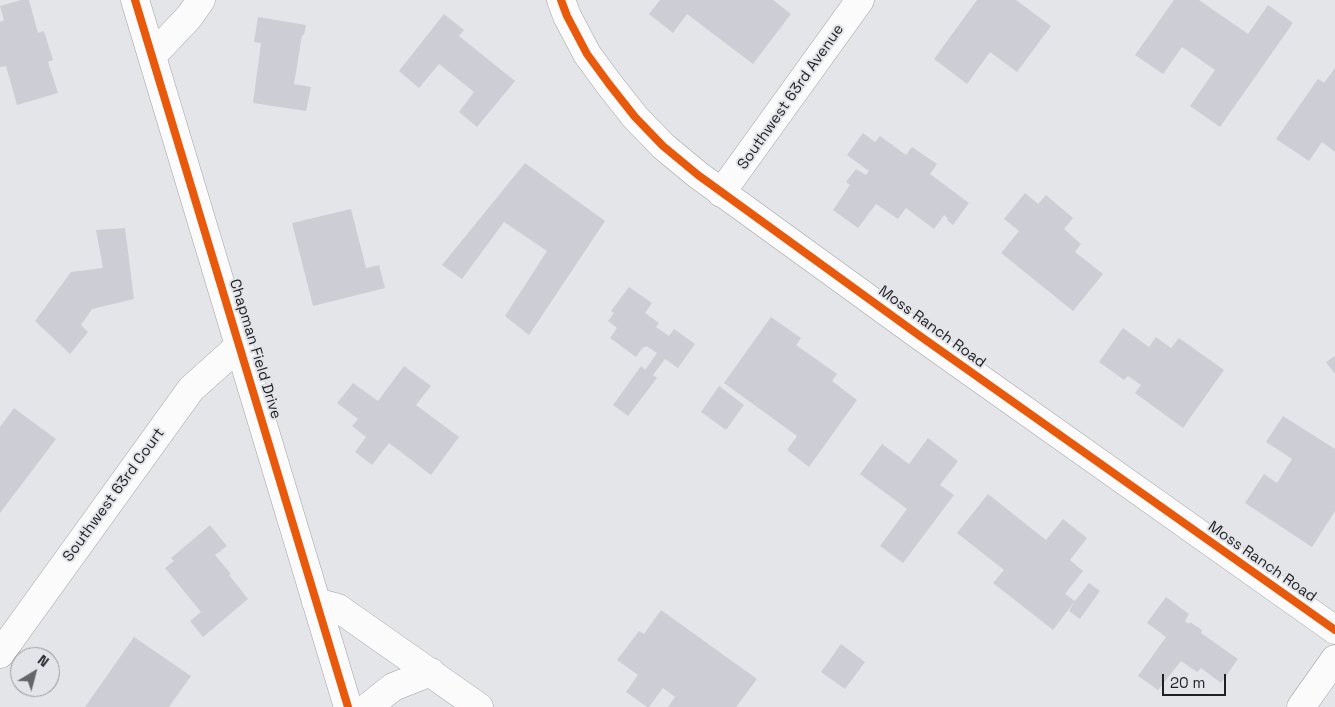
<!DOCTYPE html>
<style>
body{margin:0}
#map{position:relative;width:1335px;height:707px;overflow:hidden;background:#e4e5e8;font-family:"Space Grotesk",sans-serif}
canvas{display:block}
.north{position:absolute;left:10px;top:647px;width:50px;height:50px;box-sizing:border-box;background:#e3e4e9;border:1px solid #959699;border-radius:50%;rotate:37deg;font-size:14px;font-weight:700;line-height:20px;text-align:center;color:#1f2021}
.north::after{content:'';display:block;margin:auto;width:18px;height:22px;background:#646567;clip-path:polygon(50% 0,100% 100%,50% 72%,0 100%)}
.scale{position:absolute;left:1162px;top:674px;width:64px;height:22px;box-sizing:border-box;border:2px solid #1f2021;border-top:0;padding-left:6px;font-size:15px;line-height:18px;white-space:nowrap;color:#1f2021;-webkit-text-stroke:4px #e3e4e9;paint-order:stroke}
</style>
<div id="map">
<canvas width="1335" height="707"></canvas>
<div class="north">N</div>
<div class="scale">20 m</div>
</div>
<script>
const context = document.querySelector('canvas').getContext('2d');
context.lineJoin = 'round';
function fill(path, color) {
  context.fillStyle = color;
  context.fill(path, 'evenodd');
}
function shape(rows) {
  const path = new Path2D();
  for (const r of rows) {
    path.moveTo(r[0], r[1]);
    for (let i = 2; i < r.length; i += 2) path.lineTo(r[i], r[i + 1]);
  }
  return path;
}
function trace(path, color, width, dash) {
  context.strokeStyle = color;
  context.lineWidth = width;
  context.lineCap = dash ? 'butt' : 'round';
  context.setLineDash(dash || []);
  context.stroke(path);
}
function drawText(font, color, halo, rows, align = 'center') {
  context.font = font + ' "Space Grotesk",sans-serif';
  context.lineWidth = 4;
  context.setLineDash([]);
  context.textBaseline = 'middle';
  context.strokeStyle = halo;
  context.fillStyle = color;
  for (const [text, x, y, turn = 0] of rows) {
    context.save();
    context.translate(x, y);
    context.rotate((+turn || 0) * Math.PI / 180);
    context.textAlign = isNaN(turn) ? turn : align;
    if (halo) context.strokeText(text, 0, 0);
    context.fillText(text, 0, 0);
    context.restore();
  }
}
fill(shape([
 [21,0,29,0,38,33,44,31,53,60,48,62,58,93,17,105,6,66,0,67,0,22,4,20,0,6],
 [660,0,773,0,791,14,753,64,687,14,673,33,649,14],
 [977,0,1016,0,1051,26,1017,72,990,52,967,84,934,59],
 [1174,0,1199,0,1248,34,1268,5,1293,23,1220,127,1190,106,1215,70,1182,47,1163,74,1135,55],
 [444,14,464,30,459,36,515,81,477,127,459,112,474,92,439,64,419,88,399,71],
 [258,17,306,25,304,35,302,35,294,84,311,87,306,111,253,103,261,43,254,42],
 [1335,68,1335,152,1322,142,1309,161,1276,139,1318,79,1324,83],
 [863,133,875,142,880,136,906,155,912,147,937,164,930,174,969,203,953,225,947,220,948,219,944,215,934,229,906,208,898,219,876,204,858,228,833,210,850,185,846,182,856,169,866,175,869,171,847,155],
 [525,163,605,221,529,335,505,316,547,251,504,222,462,279,442,265],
 [1025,193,1038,204,1046,195,1073,218,1064,229,1081,244,1075,252,1103,274,1073,311,1001,253,1019,231,1004,219],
 [351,209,366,268,379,265,385,288,313,306,292,223],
 [125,228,134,299,92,309,81,325,88,332,70,354,35,321,71,272,103,268,96,230],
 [629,287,652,303,645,313,659,323,656,327,669,336,674,329,695,344,678,368,665,359,653,375,657,378,628,416,613,405,641,366,645,370,657,353,646,346,644,348,643,347,636,357,610,338,617,328,608,321,614,313,611,311],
 [771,317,801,338,796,345,837,374,832,381,857,400,809,467,787,450,797,436,724,383],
 [1123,328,1149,347,1156,337,1171,348,1179,338,1224,370,1183,428,1135,393,1141,385,1128,376,1124,380,1099,362],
 [1335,356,1335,374,1326,362],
 [404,366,431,386,416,405,459,437,431,475,389,443,372,465,355,452,366,437,352,426,358,419,337,403,353,383,378,401],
 [719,386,744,405,726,430,701,412],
 [14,408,56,439,0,513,0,427],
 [1283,416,1335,449,1335,511,1312,547,1245,503,1264,474,1277,483,1292,459,1266,442],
 [928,438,958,461,940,485,954,495,903,563,880,546,907,509,860,474,882,444,909,464],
 [988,494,1046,540,1063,519,1087,538,1070,560,1083,571,1065,594,1075,601,1053,630,993,583,1004,570,957,533],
 [210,525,227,546,215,555,231,574,229,575,248,599,203,637,190,621,201,612,165,568,174,561,171,558],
 [1089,583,1100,591,1080,619,1069,611,1075,601],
 [1166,597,1189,614,1185,621,1189,624,1190,622,1202,630,1201,633,1238,659,1221,683,1201,668,1197,672,1181,661,1158,690,1138,676,1166,637,1147,623],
 [661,610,757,679,736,707,668,707,675,697,663,688,649,707,647,707,626,692,638,675,617,660,639,631,644,634],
 [134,637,191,676,169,707,85,707],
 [841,644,865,662,845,689,821,672]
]), '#cdcdd6');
const minor = shape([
 [135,0,348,707],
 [561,0,567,16,587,54,609,84,635,117,663,146,698,175,920,336,1335,630],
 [152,56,189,17,201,0],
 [721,193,860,0],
 [316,602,338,608,479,707],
 [0,654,191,389,239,346],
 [368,707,393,687,431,672],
 [1301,707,1335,659]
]);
trace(minor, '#a2a2a4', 29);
trace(minor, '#fbfbfc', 28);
trace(shape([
 [135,0,348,707],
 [561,0,567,16,587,54,609,84,635,117,663,146,698,175,920,336,1335,630]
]), '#e8590c', 8);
drawText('15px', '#1f2021', '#e3e4e9', [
 ["Southwest 63rd Avenue",791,97,-55],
 ["Moss Ranch Road",932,327,36],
 ["Chapman Field Drive",255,349,73],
 ["Southwest 63rd Court",114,495,-54],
 ["Moss Ranch Road",1262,562,35]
]);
</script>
